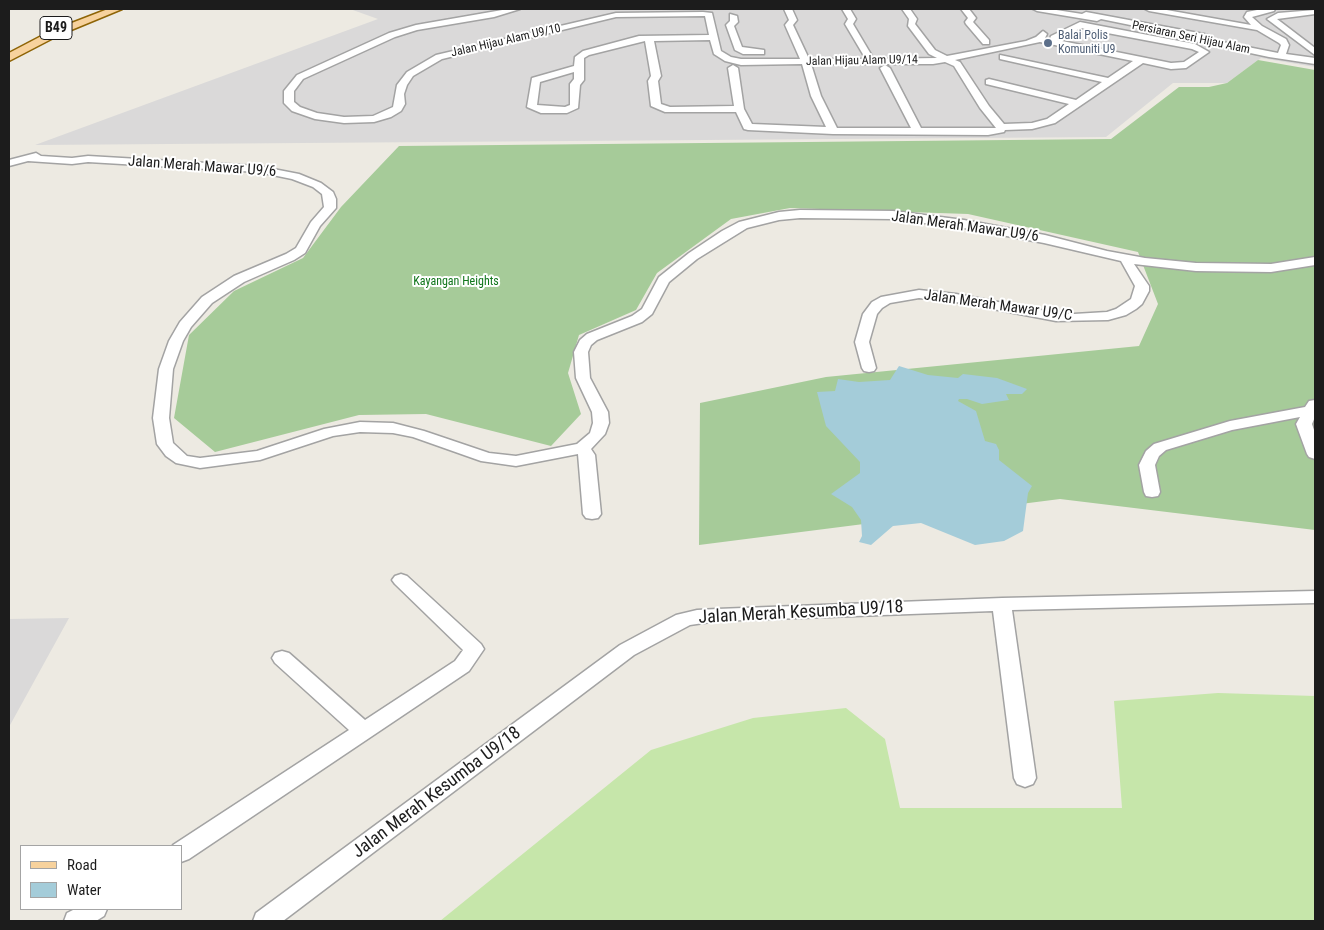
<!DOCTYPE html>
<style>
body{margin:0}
#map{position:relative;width:1324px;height:930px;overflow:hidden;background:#edeae2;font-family:"Roboto Condensed",sans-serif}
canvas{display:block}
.frame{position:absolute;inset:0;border:10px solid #1c1c1c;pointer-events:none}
.legend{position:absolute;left:20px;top:845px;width:162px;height:65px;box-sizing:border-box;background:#fff;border:1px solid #a4a4a4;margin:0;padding:6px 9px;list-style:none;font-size:15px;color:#1c1c1c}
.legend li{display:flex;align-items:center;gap:10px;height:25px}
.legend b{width:25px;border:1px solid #a4a4a4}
</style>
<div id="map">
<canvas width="1324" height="930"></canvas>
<div class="frame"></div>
<ul class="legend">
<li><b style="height:6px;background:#f7d29d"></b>Road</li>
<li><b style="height:14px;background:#a4ccd9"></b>Water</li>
</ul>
</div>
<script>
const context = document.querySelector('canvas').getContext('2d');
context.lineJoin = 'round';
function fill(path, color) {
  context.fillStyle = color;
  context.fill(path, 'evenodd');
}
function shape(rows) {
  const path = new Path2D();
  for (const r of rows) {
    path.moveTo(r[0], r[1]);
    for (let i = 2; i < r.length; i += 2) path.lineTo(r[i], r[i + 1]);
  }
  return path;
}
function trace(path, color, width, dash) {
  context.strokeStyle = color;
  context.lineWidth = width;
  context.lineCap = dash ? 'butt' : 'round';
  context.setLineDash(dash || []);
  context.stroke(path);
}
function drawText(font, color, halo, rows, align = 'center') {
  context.font = font + ' "Roboto Condensed",sans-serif';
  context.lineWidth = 4;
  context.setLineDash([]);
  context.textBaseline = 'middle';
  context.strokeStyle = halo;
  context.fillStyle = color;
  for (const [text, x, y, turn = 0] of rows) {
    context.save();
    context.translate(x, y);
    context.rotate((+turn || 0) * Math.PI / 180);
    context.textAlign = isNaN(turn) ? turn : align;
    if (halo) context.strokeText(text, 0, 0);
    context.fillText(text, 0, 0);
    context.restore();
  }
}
fill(shape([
 [350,9,1315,9,1315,67,1261,58,1227,83,1173,83,1106,137,35,145,378,19],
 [69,618,9,727,9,619]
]), '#dad9d9');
fill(shape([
 [1218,693,1315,696,1315,921,440,921,651,750,753,718,846,708,885,739,900,808,1122,808,1114,701]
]), '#c6e6aa');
fill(shape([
 [1258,60,1315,70,1315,530,1060,499,699,545,700,403,826,377,1139,346,1158,304,1138,252,968,214,790,208,731,219,657,273,636,310,579,335,568,373,581,414,551,446,426,414,359,415,215,452,174,418,189,335,234,291,303,258,341,207,399,146,1111,139,1179,87,1209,87,1227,83]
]), '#a6cb99');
fill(shape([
 [899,366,928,375,958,378,963,374,997,378,1027,389,1022,394,1006,394,1009,400,982,404,967,399,959,399,958,401,976,411,985,441,996,444,999,450,999,460,1032,486,1028,493,1023,531,1004,541,975,545,921,523,893,526,871,545,859,542,862,536,861,520,852,507,831,494,860,473,860,462,826,426,817,392,835,391,838,379,859,382,890,380]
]), '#a4ccd9');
const minor = shape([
 [508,9,520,9,494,17,417,30,395,37,303,79,294,91,294,102,300,107,317,113,344,117,373,116,393,107,397,85,407,72,436,55,616,13,703,12,712,13,721,51,731,57,741,59,800,59,785,25,789,20,784,9,792,9,797,20,793,25,809,59,868,59,864,56,845,24,848,19,842,9,850,9,856,19,853,24,872,56,868,59,937,58,929,54,908,26,909,19,902,9,910,9,917,19,915,24,935,50,947,56,1026,41,1036,37,1043,31,1047,34,1045,38,1050,39,1051,36,1080,22,1195,44,1209,52,1186,68,1171,69,1143,63,1055,123,1032,129,1005,130,1004,132,988,135,833,134,748,130,744,129,736,112,665,112,651,106,648,81,651,76,645,41,589,55,584,58,584,80,580,85,578,108,567,113,541,113,527,107,532,78,574,66,575,57,583,51,639,36,709,35,705,16,616,17,442,59,413,76,407,85,404,94,405,104,401,111,391,117,374,122,344,123,315,119,292,111,284,103,284,91,297,75,389,33,416,25,508,9],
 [1081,28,1192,49,1199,52,1184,62,1171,63,1057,40,1081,28],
 [710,40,714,54,725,61,741,65,802,64,811,96,826,127,752,124,744,109,738,68,733,65,728,68,734,106,670,107,661,104,658,81,661,76,654,41,710,40],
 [1040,42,1133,61,1108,78,1000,55,1000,59,1102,82,1076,100,989,79,986,80,986,84,1069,104,1047,119,1032,123,1004,124,989,106,960,62,955,60,1040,42],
 [945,62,954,66,980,108,996,128,921,128,890,68,885,65,880,68,911,128,837,128,821,96,811,64,933,64,945,62],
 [574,72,574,79,570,84,570,105,565,107,537,105,540,82,574,72],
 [961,9,969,9,976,18,973,22,989,40,989,44,983,44,966,24,965,22,968,18,961,9],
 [1033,9,1050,9,1082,14,1086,12,1204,34,1207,35,1207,39,1278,53,1281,45,1279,43,1257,30,1149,11,1145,9,1161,9,1251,25,1244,17,1247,12,1262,9,1275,9,1274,11,1252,17,1262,26,1286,39,1289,45,1286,54,1315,58,1315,64,1269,57,1189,40,1189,37,1101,19,1097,21,1037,11,1033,9],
 [1315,10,1315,14,1277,19,1315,48,1315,55,1267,19,1278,13,1315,10],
 [730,14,737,16,738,22,734,26,742,47,764,50,764,54,743,54,735,50,726,25,730,21,730,14],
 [36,153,41,156,72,158,88,156,258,166,299,174,321,183,333,192,336,199,336,208,320,226,305,253,294,260,244,282,212,303,191,327,183,341,173,369,169,418,173,443,187,456,200,458,257,451,324,429,360,422,393,423,424,431,489,453,516,456,577,444,590,433,593,423,592,412,576,378,574,352,580,340,587,334,632,316,642,309,659,277,689,253,722,231,739,222,779,212,800,210,893,211,964,220,1045,235,1107,251,1145,258,1196,263,1271,264,1315,257,1315,265,1271,272,1196,271,1134,264,1149,286,1149,291,1142,304,1136,309,1126,315,1108,320,1056,321,956,302,919,298,890,303,882,308,877,314,869,342,876,368,874,371,869,372,864,371,862,368,855,342,863,314,872,302,881,297,919,290,956,294,1056,313,1074,314,1107,312,1116,309,1131,299,1135,286,1121,261,1044,243,964,228,893,219,800,218,779,220,747,228,697,259,669,282,652,314,642,322,597,340,591,345,588,352,590,378,608,412,609,423,605,434,591,449,595,455,601,514,598,518,592,519,586,518,583,514,578,454,516,466,481,461,413,437,393,433,360,432,333,436,260,460,200,468,176,463,166,456,157,444,153,418,159,369,169,341,180,322,202,297,234,276,286,254,296,248,311,222,324,207,322,194,313,187,292,179,258,172,88,162,72,164,28,161,9,166,9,160,36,153],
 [1315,400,1315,417,1312,424,1315,433,1315,459,1309,457,1307,454,1296,424,1300,417,1232,430,1166,450,1159,456,1155,465,1160,492,1158,496,1152,497,1146,496,1144,492,1139,465,1146,451,1154,444,1230,421,1305,407,1309,401,1315,400],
 [401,574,407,576,481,644,484,649,469,671,189,859,181,862,181,846,173,845,349,730,275,663,272,658,275,653,282,651,289,653,365,720,455,661,463,650,395,584,392,580,395,576,401,574],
 [1315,591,1315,603,1012,610,1036,778,1033,784,1025,787,1017,784,1014,778,993,611,717,621,690,625,634,655,283,921,253,921,256,913,620,645,676,615,697,610,717,609,1002,598,1315,591],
 [75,909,107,909,104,916,96,921,64,921,67,913,75,909]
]);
const major = shape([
 [108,9,122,9,59,35,9,61,9,53,51,31,108,9]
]);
trace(minor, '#a3a3a3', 3);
trace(major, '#8e6406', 3);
fill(minor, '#fff');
fill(major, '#f7d29d');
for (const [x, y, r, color] of [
 [1048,43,5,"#5c6f8a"]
]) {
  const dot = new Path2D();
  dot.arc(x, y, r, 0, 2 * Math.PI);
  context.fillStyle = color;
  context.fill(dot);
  trace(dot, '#fff', 2);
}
drawText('12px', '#4e5e75', '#fff', [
 ["Balai Polis",1058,36],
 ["Komuniti U9",1058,50]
], 'left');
drawText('12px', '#1c1c1c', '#fff', [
 ["Persiaran Seri Hijau Alam",1191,38,12],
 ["Jalan Hijau Alam U9/10",506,41,-13],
 ["Jalan Hijau Alam U9/14",862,61,-1]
]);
drawText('12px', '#10751b', '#fff', [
 ["Kayangan Heights",456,282]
]);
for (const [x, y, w] of [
 [56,28,32]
]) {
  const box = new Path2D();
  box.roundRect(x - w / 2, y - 11.5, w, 23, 4);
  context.fillStyle = '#fff';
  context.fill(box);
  trace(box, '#1c1c1c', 1);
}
drawText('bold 14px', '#1c1c1c', null, [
 ["B49",56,28]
]);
drawText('15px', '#1c1c1c', '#fff', [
 ["Jalan Merah Mawar U9/6",202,167,4],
 ["Jalan Merah Mawar U9/6",965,227,8],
 ["Jalan Merah Mawar U9/C",998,306,8]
]);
drawText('18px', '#1c1c1c', '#fff', [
 ["Jalan Merah Kesumba U9/18",801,613,-3],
 ["Jalan Merah Kesumba U9/18",437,793,-37]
]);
</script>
